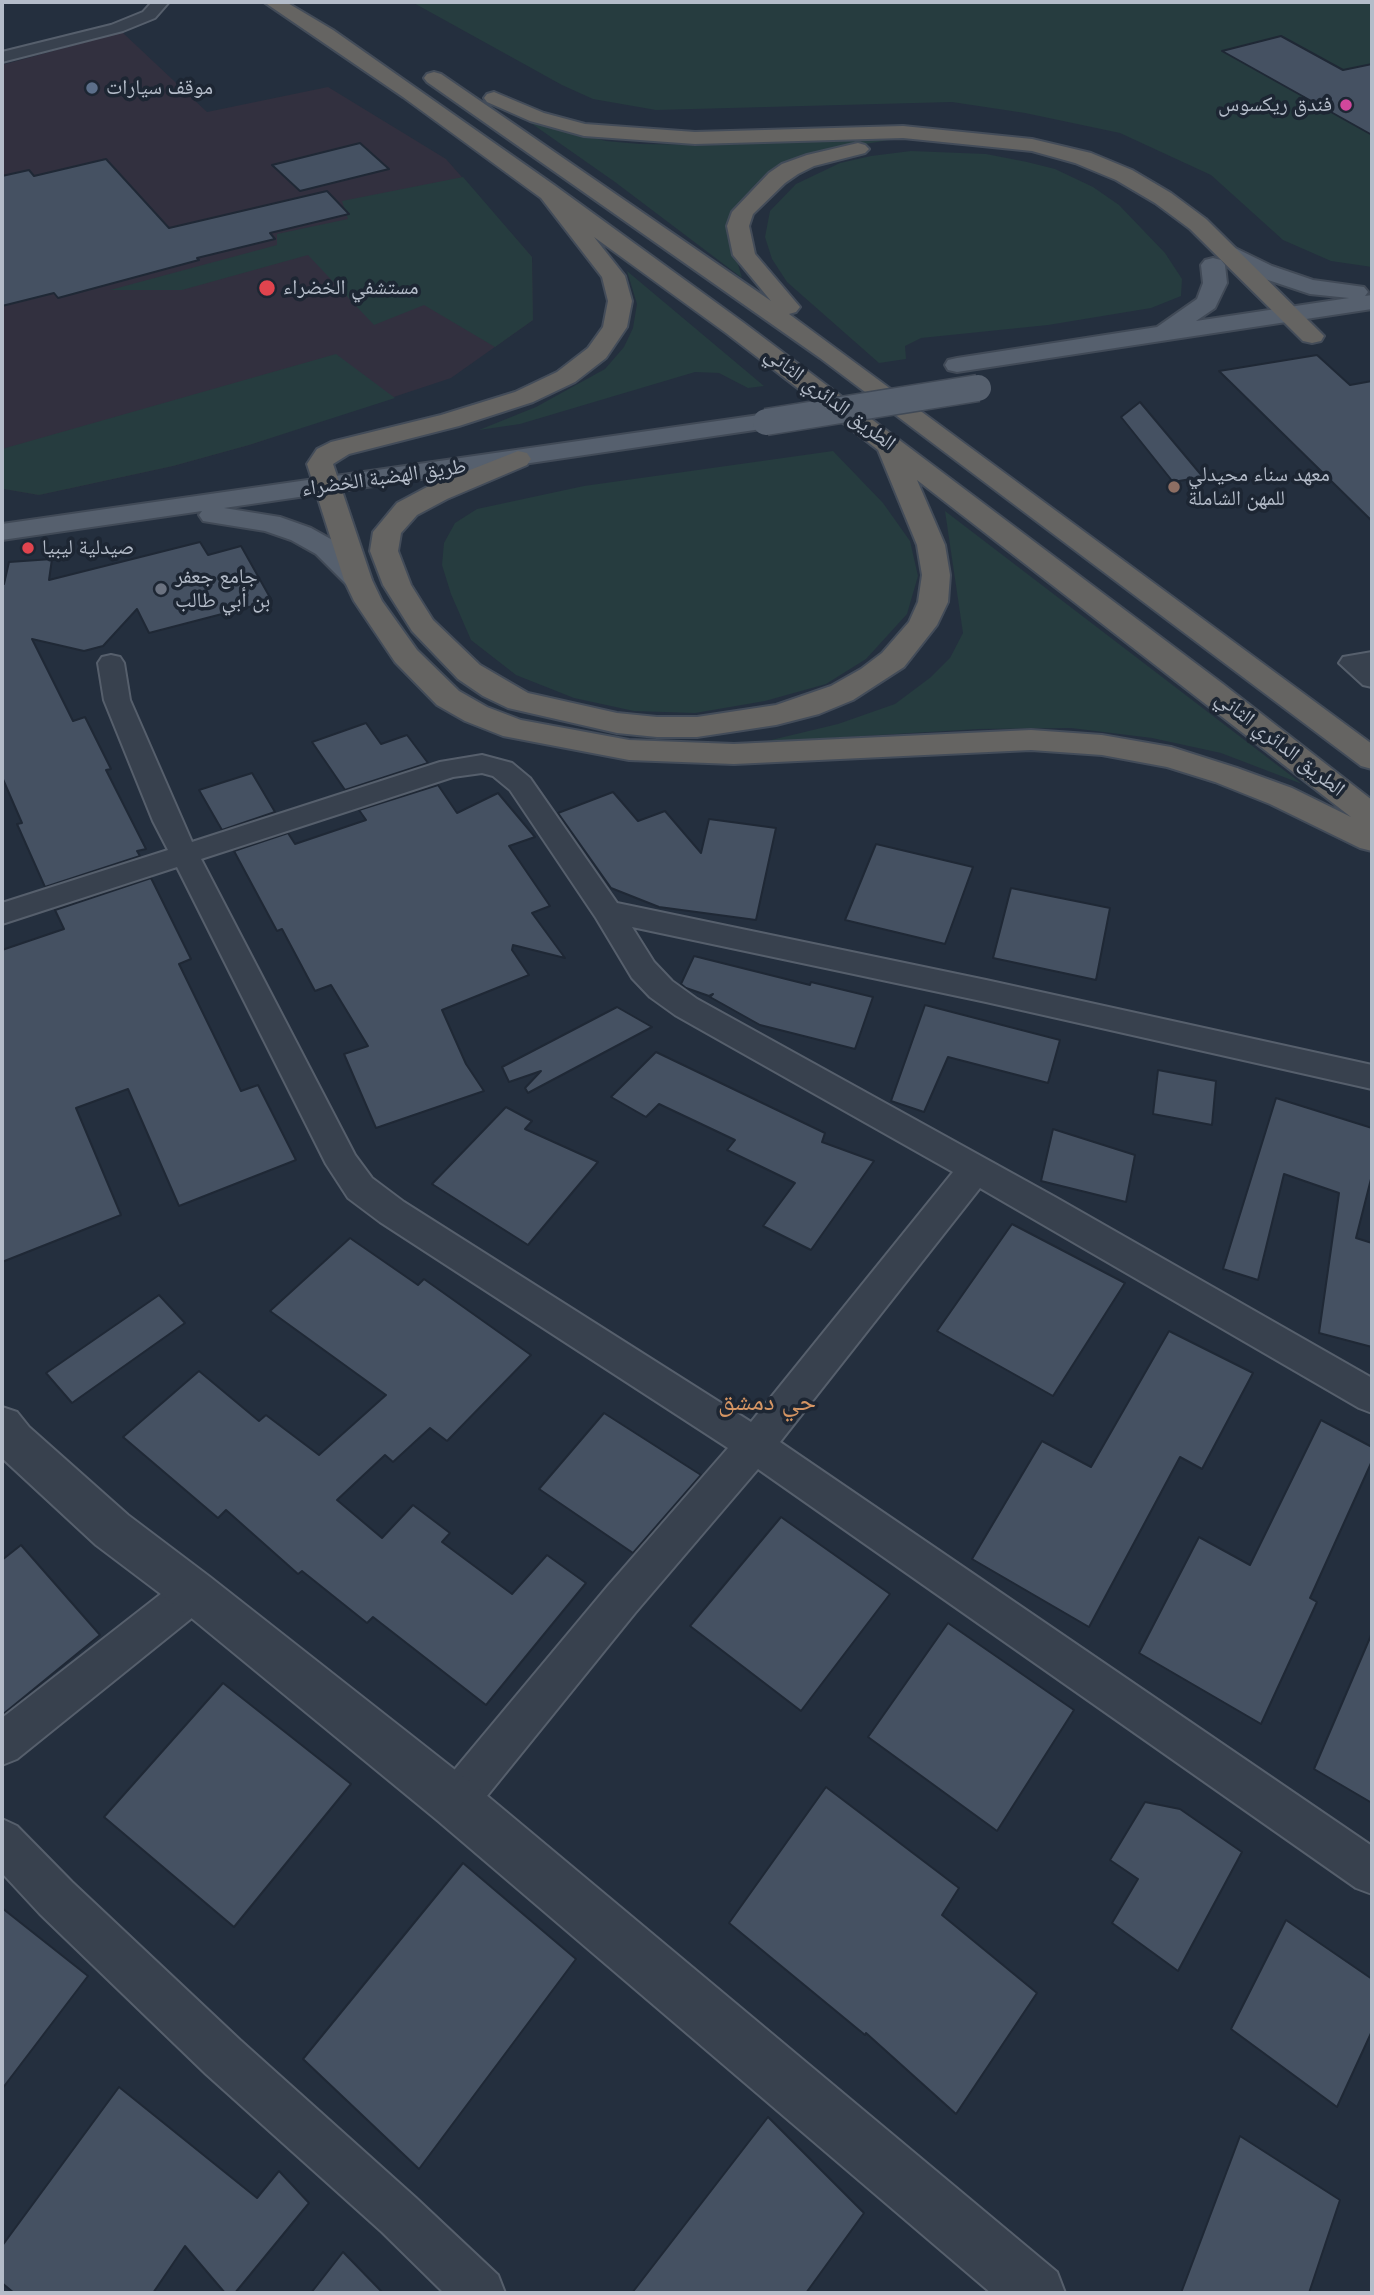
<!DOCTYPE html>
<meta charset="utf-8">
<style>
body{margin:0}
#map{position:relative;width:1374px;height:2295px;overflow:hidden;background:#242f3e;font-family:"PT Sans",sans-serif}
canvas{display:block}
.frame{position:absolute;inset:0;border:4px solid #b4bcc9;pointer-events:none}
</style>
<div id="map">
<canvas width="1374" height="2295"></canvas>
<div class="frame"></div>
</div>
<script>
const context = document.querySelector('canvas').getContext('2d');
context.lineJoin = 'round';
function fill(path, color) {
  context.fillStyle = color;
  context.fill(path, 'evenodd');
}
function shape(rows) {
  const path = new Path2D();
  for (const r of rows) {
    path.moveTo(r[0], r[1]);
    for (let i = 2; i < r.length; i += 2) path.lineTo(r[i], r[i + 1]);
  }
  return path;
}
function trace(path, color, width, dash) {
  context.strokeStyle = color;
  context.lineWidth = width;
  context.lineCap = dash ? 'butt' : 'round';
  context.setLineDash(dash || []);
  context.stroke(path);
}
function drawText(font, color, halo, rows, align = 'center') {
  context.font = font + ' "PT Sans","Noto Naskh Arabic",sans-serif';
  context.lineWidth = 7;
  context.setLineDash([]);
  context.textBaseline = 'middle';
  context.strokeStyle = halo;
  context.fillStyle = color;
  for (const [text, x, y, turn = 0] of rows) {
    context.save();
    context.translate(x, y);
    context.rotate((+turn || 0) * Math.PI / 180);
    context.textAlign = isNaN(turn) ? turn : align;
    if (halo) context.strokeText(text, 0, 0);
    context.fillText(text, 0, 0);
    context.restore();
  }
}
fill(shape([
 [122,32,207,112,328,87,446,159,532,257,533,320,451,378,249,445,173,466,39,495,4,489,2,65]
]), '#32303f');
fill(shape([
 [412,2,1372,2,1372,267,1331,261,1283,240,1211,175,1120,133,1025,113,952,102,656,110,593,99,562,85],
 [528,121,606,141,640,144,717,145,907,137,841,148,783,168,731,240,742,278,615,182],
 [911,151,986,154,1027,162,1055,169,1093,187,1119,205,1165,253,1182,279,1181,296,1151,308,1048,325,921,338,905,346,906,359,879,363,787,282,772,259,765,237,770,211,796,184,840,163,871,156],
 [463,177,532,257,533,320,495,347,424,305,374,325,308,255,182,290,110,290,277,245,277,234,348,219,342,201],
 [627,271,764,386,748,388,719,373,695,372,520,424,479,430,536,407,605,369,624,347,633,328,637,304],
 [336,354,395,398,249,445,173,466,39,495,4,489,2,449],
 [833,451,883,503,910,541,918,576,907,614,866,659,826,684,765,701,695,713,634,711,574,698,516,675,471,640,451,594,442,565,444,543,455,523,477,509,584,486],
 [945,511,1302,784,1221,753,1152,738,1071,728,979,729,763,742,838,724,895,704,931,677,950,658,963,633]
]), '#263c3f');
const building = shape([
 [1281,36,1343,70,1372,64,1372,135,1222,51,1281,36],
 [360,143,389,169,300,191,272,165,360,143],
 [106,159,169,228,327,191,349,214,270,233,275,239,197,258,199,260,95,288,58,298,54,293,2,306,2,176,29,170,34,176,106,159],
 [1317,355,1350,385,1372,381,1372,521,1219,371,1317,355],
 [1140,402,1203,477,1173,482,1121,417,1140,402],
 [200,542,208,555,241,546,272,601,149,633,137,609,103,646,84,651,32,639,73,721,85,717,111,769,106,770,146,849,137,851,140,856,45,887,17,824,22,823,2,777,2,579,4,584,9,562,52,559,49,580,200,542],
 [366,723,381,744,407,735,428,763,345,790,312,742,366,723],
 [252,773,275,812,222,830,199,790,252,773],
 [438,785,457,813,498,793,535,837,509,846,550,906,532,913,565,958,513,945,512,950,529,975,442,1010,466,1064,484,1091,376,1128,344,1054,368,1046,331,985,315,991,282,929,277,931,234,851,288,833,295,844,366,820,359,810,438,785],
 [613,792,638,821,665,811,701,853,709,819,776,828,756,920,659,907,611,888,558,813,613,792],
 [876,844,973,867,945,944,845,920,876,844],
 [151,878,191,959,179,964,241,1091,258,1085,296,1160,179,1206,128,1089,76,1108,121,1215,2,1262,2,950,64,929,55,910,151,878],
 [1011,888,1110,908,1096,980,993,958,1011,888],
 [694,956,810,985,811,982,873,997,855,1049,760,1025,710,997,713,994,709,996,686,988,681,984,694,956],
 [925,1005,1060,1040,1048,1083,948,1057,924,1112,891,1101,925,1005],
 [617,1007,652,1027,528,1093,525,1088,541,1071,509,1082,502,1067,617,1007],
 [656,1052,825,1133,822,1142,874,1161,811,1250,763,1226,795,1183,727,1150,735,1140,659,1104,646,1117,611,1097,656,1052],
 [1158,1070,1216,1081,1212,1125,1153,1114,1158,1070],
 [1276,1098,1372,1128,1372,1175,1356,1238,1372,1243,1372,1347,1319,1333,1339,1193,1284,1174,1258,1280,1223,1269,1276,1098],
 [506,1107,532,1121,525,1129,598,1162,528,1245,432,1184,506,1107],
 [1053,1129,1135,1155,1126,1202,1041,1181,1053,1129],
 [1012,1224,1125,1283,1053,1396,937,1331,1012,1224],
 [350,1238,418,1285,424,1279,531,1355,447,1441,430,1428,393,1462,385,1455,337,1500,382,1538,413,1505,450,1533,442,1542,512,1594,547,1555,586,1583,486,1705,373,1617,367,1623,302,1571,298,1574,226,1510,218,1518,123,1437,199,1371,259,1421,266,1415,319,1455,386,1395,270,1311,350,1238],
 [159,1295,185,1323,72,1403,46,1373,159,1295],
 [1169,1331,1253,1373,1202,1469,1180,1457,1089,1627,972,1559,1042,1441,1091,1467,1169,1331],
 [604,1413,701,1475,633,1553,539,1489,604,1413],
 [1321,1420,1372,1447,1372,1461,1310,1598,1317,1602,1261,1724,1139,1653,1199,1537,1250,1565,1321,1420],
 [781,1517,890,1594,801,1711,690,1626,781,1517],
 [21,1545,100,1635,2,1715,2,1560,21,1545],
 [948,1623,1074,1710,997,1831,868,1737,948,1623],
 [1372,1633,1372,1803,1314,1769,1372,1633],
 [223,1683,351,1784,234,1927,104,1817,223,1683],
 [826,1787,959,1888,942,1915,1037,1993,956,2114,866,2033,865,2035,729,1923,826,1787],
 [1145,1802,1180,1809,1242,1852,1178,1971,1112,1923,1138,1879,1110,1860,1145,1802],
 [463,1863,576,1959,419,2169,303,2059,463,1863],
 [2,1908,88,1976,2,2089,2,1908],
 [1286,1920,1372,1979,1372,2031,1337,2107,1231,2029,1286,1920],
 [119,2087,257,2198,279,2171,309,2203,235,2293,225,2293,185,2246,153,2293,14,2293,2,2283,2,2246,119,2087],
 [768,2117,864,2213,806,2293,632,2293,768,2117],
 [1240,2136,1340,2200,1309,2293,1181,2293,1240,2136],
 [343,2252,383,2293,311,2293,343,2252]
]);
fill(building, '#455162');
trace(building, '#1f2835', 2);
const minor = shape([
 [152,2,169,2,155,18,123,31,2,62,2,52,111,25,143,12,152,2],
 [1372,652,1372,687,1363,685,1339,663,1343,657,1372,652],
 [111,655,120,657,124,663,130,700,192,842,440,762,482,755,512,763,530,778,617,903,986,980,1372,1065,1372,1089,986,1002,632,927,654,962,672,981,697,999,1055,1197,1372,1378,1372,1413,1359,1408,980,1188,780,1442,1372,1846,1372,1894,1356,1888,758,1469,635,1613,470,1817,455,1824,440,1817,433,1802,440,1787,607,1587,728,1448,380,1222,348,1198,326,1164,177,867,2,924,2,903,168,850,153,821,104,700,98,663,102,657,111,655],
 [482,773,493,776,510,790,596,918,632,978,650,997,675,1015,953,1172,751,1422,404,1202,372,1178,355,1155,201,859,453,777,482,773],
 [194,1573,208,1579,214,1592,208,1605,17,1759,2,1765,2,1718,180,1579,194,1573],
 [2,1819,17,1826,72,1882,240,2040,416,2198,498,2275,505,2293,444,2293,382,2232,206,2074,40,1914,2,1873,2,1819]
]);
const tertiary = shape([
 [2,1407,17,1412,29,1427,128,1515,210,1577,473,1784,1057,2272,1065,2293,991,2293,437,1820,178,1607,96,1545,2,1458,2,1407]
]);
const primary = shape([
 [1229,245,1272,266,1313,280,1364,287,1368,292,1365,296,1372,295,1372,309,957,372,948,370,945,365,948,360,957,358,1157,327,1197,299,1203,283,1201,265,1205,260,1213,258,1221,260,1225,265,1227,283,1215,308,1196,321,1349,298,1310,294,1256,276,1221,257,1218,252,1221,247,1229,245],
 [766,414,775,417,779,422,775,427,224,508,280,517,311,528,336,542,372,580,368,586,358,589,348,586,316,554,291,540,265,531,203,521,199,515,202,511,2,540,2,524,766,414]
]);
const trunk = shape([
 [264,2,286,2,333,30,554,185,744,323,1223,684,1372,800,1372,851,1360,848,1270,804,1215,782,1167,767,1102,755,1031,750,734,764,629,760,503,736,465,721,437,705,395,662,354,601,344,580,307,464,317,449,331,442,441,415,515,392,557,372,588,348,603,327,608,301,602,277,541,198,403,97,264,2],
 [594,237,726,333,878,450,917,545,922,575,918,602,909,622,882,653,861,669,831,686,776,705,697,717,657,717,617,713,528,693,480,665,433,620,411,585,398,551,401,533,417,515,447,499,527,465,531,459,527,453,518,451,427,487,397,503,373,532,370,551,383,585,412,631,458,679,483,696,508,708,617,733,657,737,697,737,776,725,819,714,853,700,904,667,937,625,948,602,950,575,945,545,917,480,1351,817,1292,788,1237,768,1171,747,1102,735,1031,730,734,744,629,740,521,720,487,707,459,691,417,650,382,601,372,580,333,464,349,454,459,426,533,402,575,382,606,358,627,327,632,301,625,276,594,237],
 [434,72,441,74,771,301,733,255,727,226,732,212,769,173,782,164,807,155,858,143,865,145,869,149,865,153,814,166,798,174,785,183,753,214,749,226,755,254,800,307,796,312,789,314,1372,744,1372,769,1361,766,820,358,427,82,424,78,427,74,434,72],
 [494,92,544,113,585,124,695,132,903,126,1032,139,1091,153,1132,170,1171,193,1206,219,1324,336,1321,341,1312,343,1303,341,1190,229,1155,203,1116,180,1075,163,1032,151,903,138,695,144,584,136,530,121,487,102,484,98,487,94,494,92]
]);
trace(minor, '#565f6c', 4);
trace(tertiary, '#565f6c', 4);
trace(primary, '#414a57', 4);
trace(trunk, '#434c59', 4);
fill(minor, '#38414e');
fill(tertiary, '#38414e');
fill(primary, '#56606e');
fill(trunk, '#656462');
const primaryBridge = shape([
 [766,422,978,388]
]);
trace(primaryBridge, '#414a57', 29, []);
trace(primaryBridge, '#56606e', 26);
for (const [x, y, r, color] of [
 [92,88,7,"#5c6f8a"],
 [1346,105,7,"#d1479c"],
 [267,288,9,"#e0444e"],
 [1174,487,7,"#8d6e63"],
 [28,548,7,"#e0444e"],
 [161,589,7,"#6b7280"]
]) {
  const dot = new Path2D();
  dot.arc(x, y, r, 0, 2 * Math.PI);
  context.fillStyle = color;
  context.fill(dot);
  trace(dot, '#1d2633', 2.5);
}
drawText('21px', '#b4bcc9', '#1d2633', [
 ["موقف سيارات",106,88],
 ["فندق ريكسوس",1332,105,"right"],
 ["مستشفي الخضراء",283,288],
 ["معهد سناء محيدلي",1188,475],
 ["للمهن الشاملة",1188,499],
 ["صيدلية ليبيا",42,548],
 ["جامع جعفر",175,577],
 ["بن أبي طالب",175,601]
], 'left');
drawText('21px', '#b4bcc9', '#1d2633', [
 ["الطريق الدائري الثاني",830,399,37],
 ["طريق الهضبة الخضراء",384,478,-8],
 ["الطريق الدائري الثاني",1280,744,38]
]);
drawText('26px', '#d59563', '#1d2633', [
 ["حي دمشق",767,1403]
]);
</script>
